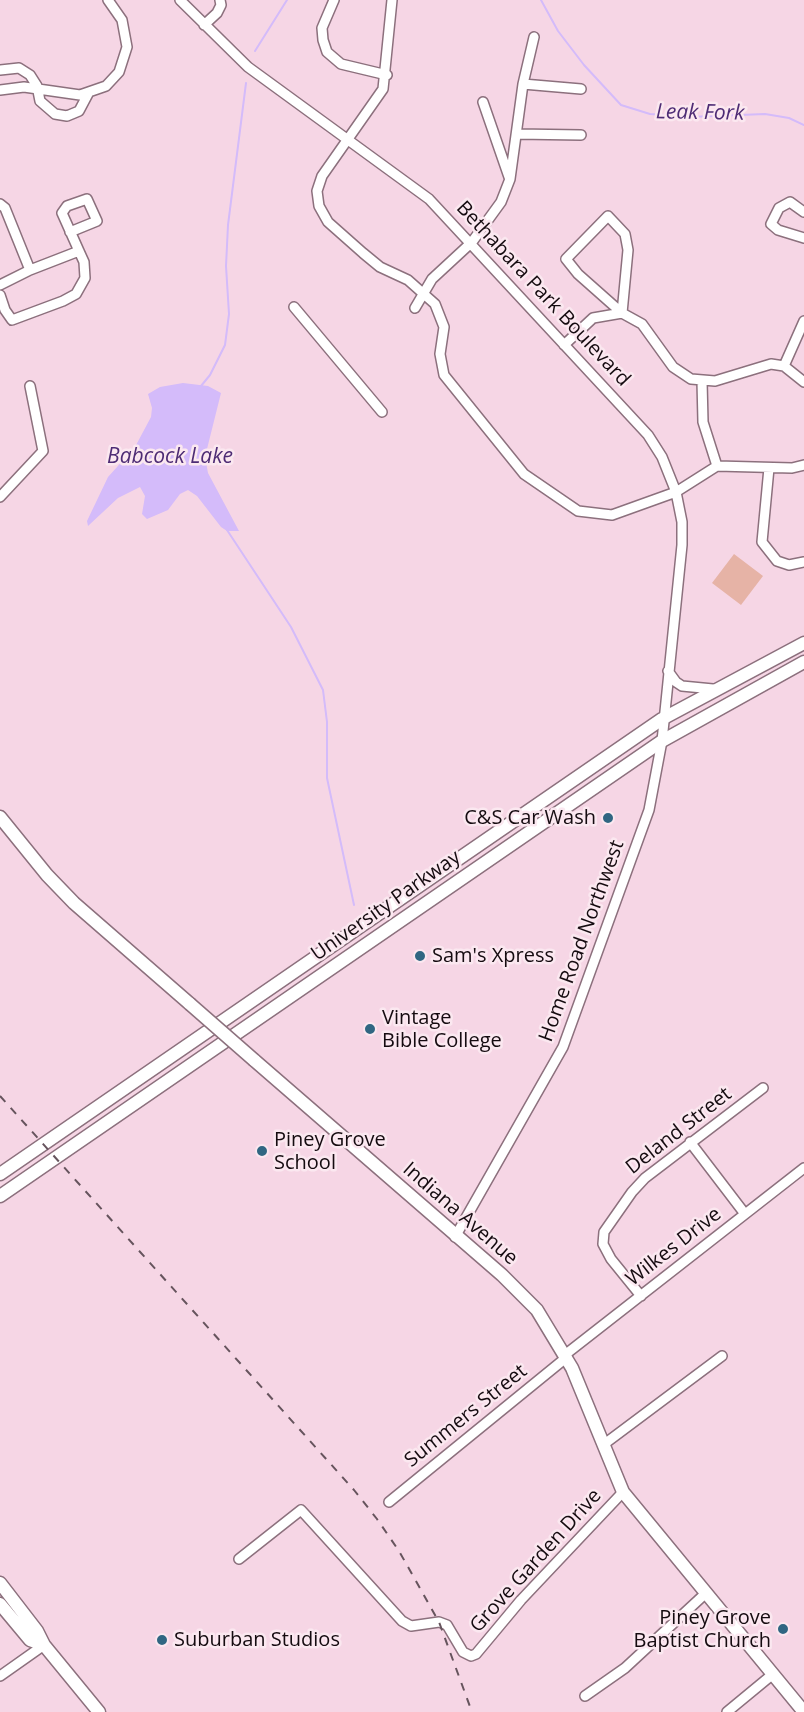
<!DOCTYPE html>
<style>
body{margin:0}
canvas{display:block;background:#f6d6e5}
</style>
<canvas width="804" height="1712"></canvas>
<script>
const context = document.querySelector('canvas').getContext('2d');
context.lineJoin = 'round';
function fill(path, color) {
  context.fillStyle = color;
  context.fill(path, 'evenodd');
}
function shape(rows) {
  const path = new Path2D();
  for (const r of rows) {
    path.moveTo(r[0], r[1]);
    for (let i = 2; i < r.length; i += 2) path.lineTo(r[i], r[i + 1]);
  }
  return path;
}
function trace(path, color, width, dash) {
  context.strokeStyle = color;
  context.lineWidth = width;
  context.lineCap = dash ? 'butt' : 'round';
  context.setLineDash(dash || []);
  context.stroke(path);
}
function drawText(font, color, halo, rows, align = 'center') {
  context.font = font + ' "Open Sans",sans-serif';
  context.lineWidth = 5;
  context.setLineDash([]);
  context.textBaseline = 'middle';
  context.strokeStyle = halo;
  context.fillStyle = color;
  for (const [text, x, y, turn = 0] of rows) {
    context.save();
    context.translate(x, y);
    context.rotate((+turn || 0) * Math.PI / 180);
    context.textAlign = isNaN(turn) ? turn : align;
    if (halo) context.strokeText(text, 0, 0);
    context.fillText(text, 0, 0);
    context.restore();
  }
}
fill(shape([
 [734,554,763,576,741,605,712,583]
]), '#e6b3a6');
fill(shape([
 [183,383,208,386,221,393,205,457,208,473,239,531,227,531,221,527,197,496,188,490,180,494,168,510,147,519,142,514,145,496,140,487,118,498,88,526,87,521,108,477,135,447,151,417,152,408,148,394,160,387]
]), '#d4bbfa');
trace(shape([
 [541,0,558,31,584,65,621,105,650,114,689,117,765,114,789,118,804,125],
 [255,51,287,0],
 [201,386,210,375,225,345,229,314,226,266,228,225,246,83],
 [227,530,291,627,323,690,327,722,327,778,354,905]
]), '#d4bbfa', 2);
const minor = shape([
 [180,0,248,67,429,199,648,435,662,457,676,492,682,522,682,545,662,741,649,810,563,1047,455,1237],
 [334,0,322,28,323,40,327,52,341,64,387,75],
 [392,0,383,89,322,176,317,191,319,206,328,222,363,253,380,267,408,280,435,304,444,327,440,354,444,375,524,474,578,511,612,515,676,492,717,466,792,468,804,465],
 [204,25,217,13,221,5,220,0],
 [0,70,19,68,30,75,37,86,40,101,55,114,67,116,79,111,88,94],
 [523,84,581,89],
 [0,90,24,87,80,95,106,86,119,72,127,47,122,20,108,0],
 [483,102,509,177],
 [517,134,581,135],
 [0,204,5,208,30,270],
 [804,212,790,202,779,208,771,224,778,230,804,238],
 [608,216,625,234,628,250,622,313,578,274,566,259,608,216],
 [0,285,30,270,79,251],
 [0,295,5,310,12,320,63,301,76,294,85,278,84,262,79,251,62,213,67,206,87,199,97,221,70,232],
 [294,307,382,412],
 [415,308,432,279,472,242,501,202,510,179,523,84,534,37],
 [564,345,593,318,622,313,642,324,673,367,691,379,715,381,771,364,784,366,804,382],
 [784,366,804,321],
 [702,381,703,422,717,466],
 [769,468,762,542,777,561,789,565,804,562],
 [0,497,43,451,30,386],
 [668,671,676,682,682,686,713,689],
 [690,1142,745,1214],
 [641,1296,611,1259,603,1244,604,1232,632,1192,645,1178,763,1088],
 [566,1354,804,1168],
 [603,1445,722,1356],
 [389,1502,567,1357],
 [239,1559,301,1510,402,1621,411,1626,439,1622,447,1625,463,1652,471,1656,476,1654,521,1600,623,1492],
 [0,1676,44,1645],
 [585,1696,625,1668,706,1593],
 [727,1712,773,1674]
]);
const major = shape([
 [0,817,47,875,74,903,190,1004],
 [254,1060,502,1275,537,1310,572,1368,623,1492,804,1712],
 [0,1174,662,719,804,643],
 [0,1196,662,741,804,662],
 [0,1583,37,1631,44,1645,99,1712],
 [0,1604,30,1640,44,1645]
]);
trace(minor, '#8c707d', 12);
trace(major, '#8c707d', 15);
trace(minor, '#fff', 9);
trace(major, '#fff', 12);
trace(shape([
 [0,1096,354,1490,377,1519,399,1551,439,1622,472,1712]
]), '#66545d', 2, [8, 8]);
const majorBridge = shape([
 [190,1004,254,1060]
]);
trace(majorBridge, '#8c707d', 15, []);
trace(majorBridge, '#fff', 12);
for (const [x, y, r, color] of [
 [608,818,6,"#306682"],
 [420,956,6,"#306682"],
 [370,1029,6,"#306682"],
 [262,1151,6,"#306682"],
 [783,1629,6,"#306682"],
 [162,1640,6,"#306682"]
]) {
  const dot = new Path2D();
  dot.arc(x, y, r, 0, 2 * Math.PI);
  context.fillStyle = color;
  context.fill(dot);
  trace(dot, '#fbe8f0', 2);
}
drawText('20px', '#150b10', '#fbe8f0', [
 ["Bethabara Park Boulevard",543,294,47],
 ["University Parkway",386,906,-35],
 ["Home Road Northwest",582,941,-70],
 ["Deland Street",679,1131,-38],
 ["Indiana Avenue",460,1214,41],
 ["Wilkes Drive",674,1247,-38],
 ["Summers Street",466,1416,-39],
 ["Grove Garden Drive",536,1561,-48]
]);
drawText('20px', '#150b10', '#fbe8f0', [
 ["C&S Car Wash",596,818,"right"],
 ["Sam's Xpress",432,956],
 ["Vintage",382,1018],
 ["Bible College",382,1041],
 ["Piney Grove",274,1140],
 ["School",274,1163],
 ["Piney Grove",771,1618,"right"],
 ["Baptist Church",771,1641,"right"],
 ["Suburban Studios",174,1640]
], 'left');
drawText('italic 21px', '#4e2c75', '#fbe8f0', [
 ["Leak Fork",700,113,1],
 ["Babcock Lake",170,457]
]);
</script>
